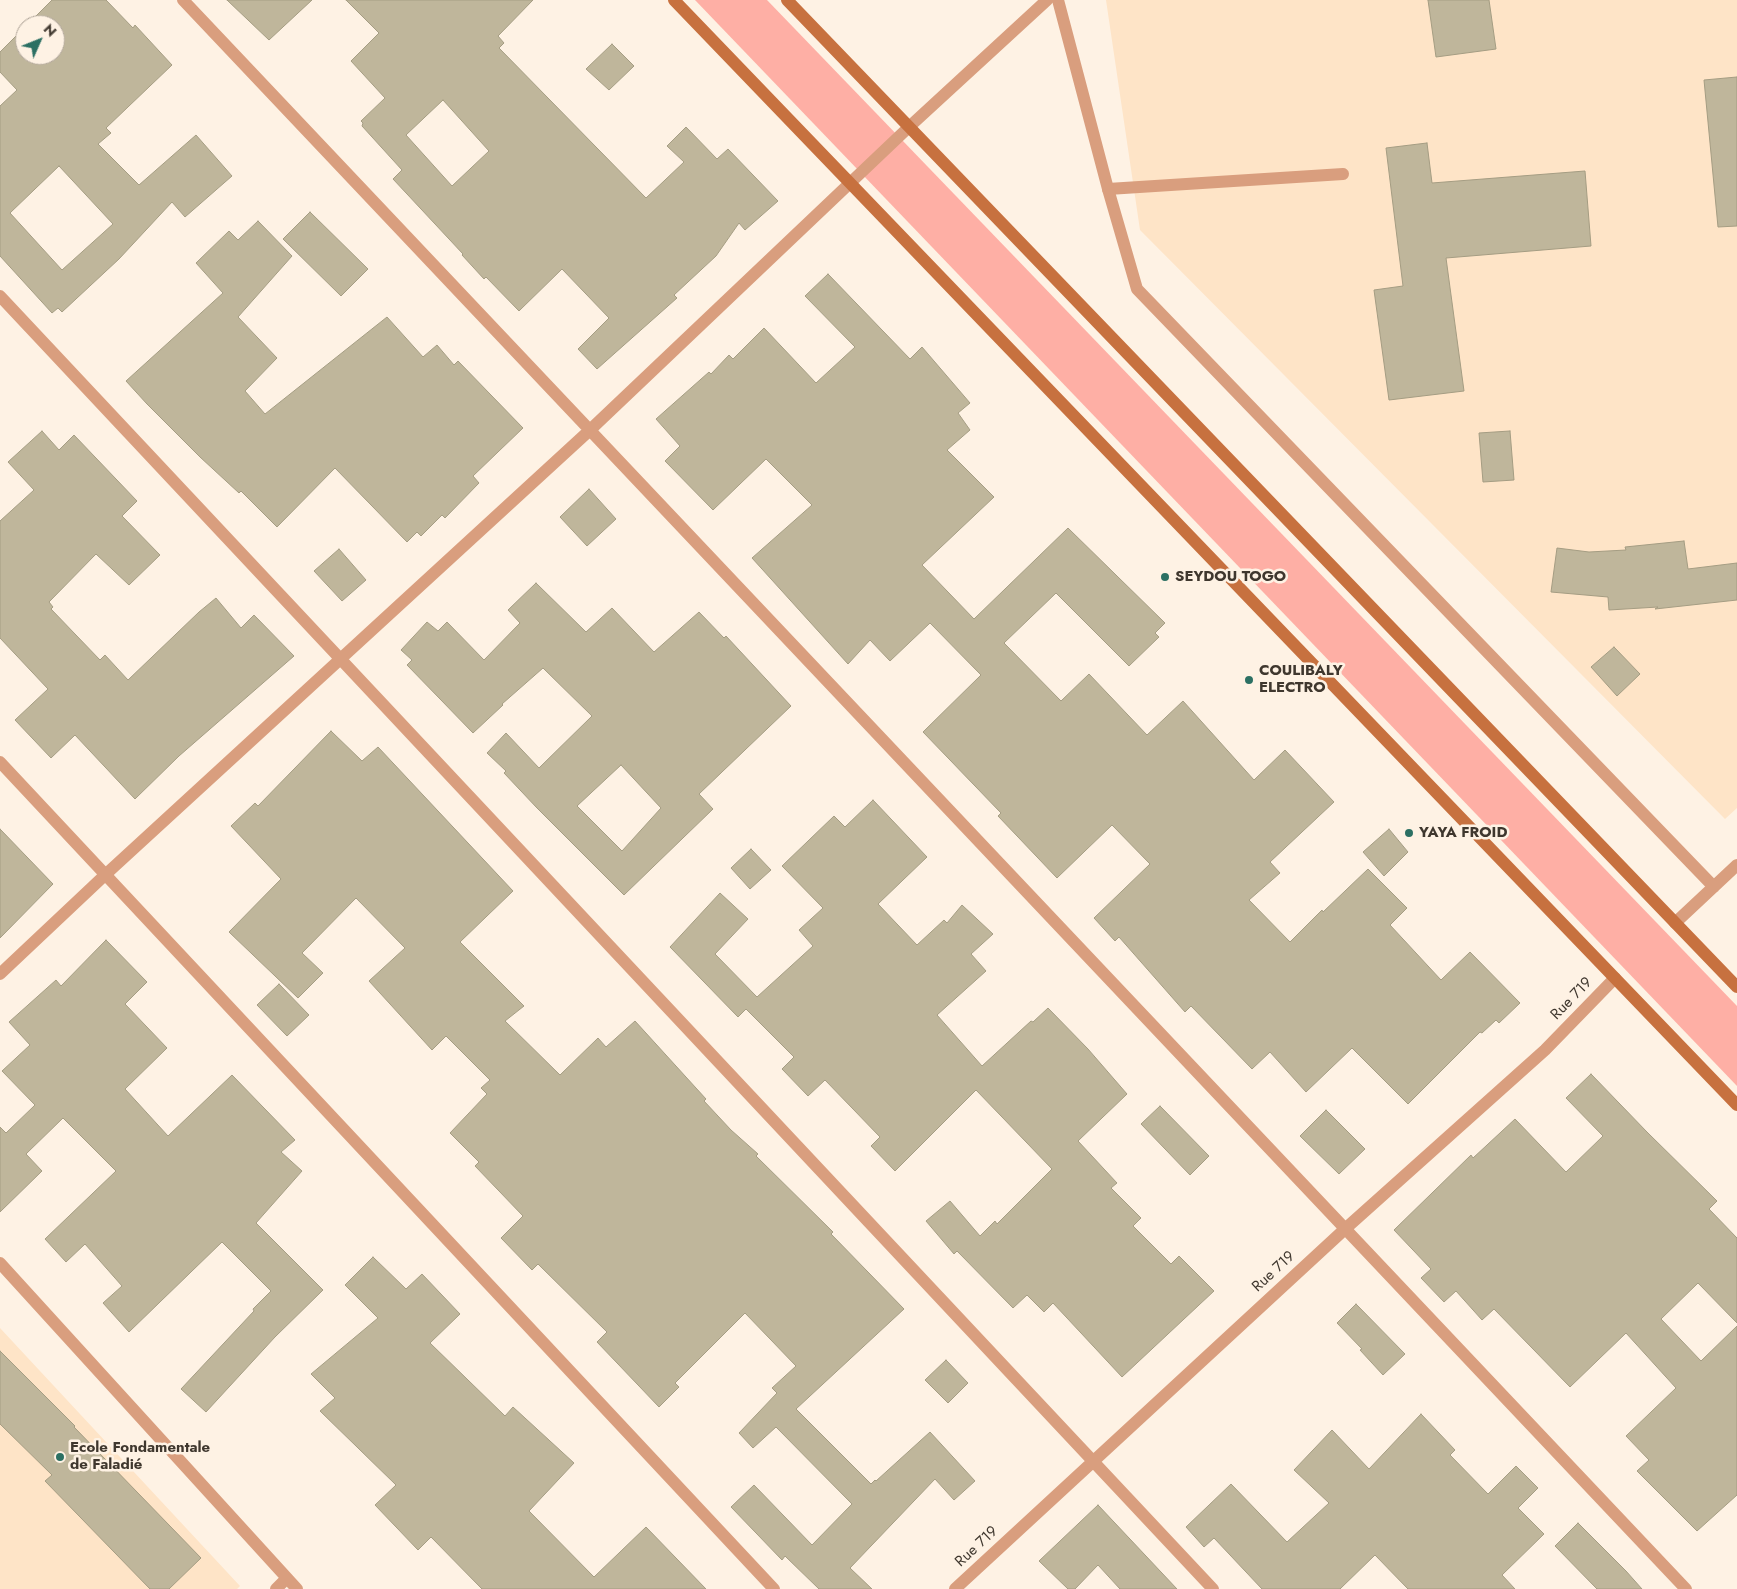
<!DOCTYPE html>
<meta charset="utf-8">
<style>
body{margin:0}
#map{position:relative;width:1737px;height:1589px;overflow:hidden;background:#fef2e4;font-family:Jost,sans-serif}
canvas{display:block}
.north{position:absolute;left:15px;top:15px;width:50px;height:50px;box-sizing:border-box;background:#fef2e4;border:1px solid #b2a79b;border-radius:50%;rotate:46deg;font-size:14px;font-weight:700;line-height:20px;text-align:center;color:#3f372e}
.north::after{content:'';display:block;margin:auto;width:18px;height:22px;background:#2c7063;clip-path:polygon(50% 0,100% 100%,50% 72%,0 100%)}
</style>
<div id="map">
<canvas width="1737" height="1589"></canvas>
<div class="north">N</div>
</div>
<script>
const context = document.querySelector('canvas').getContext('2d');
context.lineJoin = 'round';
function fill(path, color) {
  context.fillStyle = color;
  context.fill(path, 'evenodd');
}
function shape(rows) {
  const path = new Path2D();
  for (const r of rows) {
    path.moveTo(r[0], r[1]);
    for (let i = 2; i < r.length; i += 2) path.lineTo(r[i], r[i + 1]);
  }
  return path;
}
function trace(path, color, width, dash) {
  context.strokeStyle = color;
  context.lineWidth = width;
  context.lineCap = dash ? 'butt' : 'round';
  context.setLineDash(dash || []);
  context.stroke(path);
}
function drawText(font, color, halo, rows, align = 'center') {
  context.font = font + ' Jost,sans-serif';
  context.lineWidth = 5;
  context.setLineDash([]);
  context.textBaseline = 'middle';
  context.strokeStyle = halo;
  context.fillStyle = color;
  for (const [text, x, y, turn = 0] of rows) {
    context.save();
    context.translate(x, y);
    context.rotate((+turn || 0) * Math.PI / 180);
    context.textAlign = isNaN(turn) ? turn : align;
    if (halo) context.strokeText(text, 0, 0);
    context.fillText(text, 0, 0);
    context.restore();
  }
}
fill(shape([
 [1106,0,1737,0,1737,808,1725,819,1140,230],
 [0,1328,240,1586,237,1589,0,1589]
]), '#fee4c7');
fill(shape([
 [695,0,767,0,1737,1006,1737,1086]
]), '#feafa5');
const building = shape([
 [52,0,106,0,133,28,135,25,172,65,106,128,111,133,98,144,139,185,196,135,232,176,185,217,172,202,119,259,62,312,58,308,52,313,0,256,0,106,17,90,0,72,0,52,25,27,25,55,55,55,55,25,27,25,52,0],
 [59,166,113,224,62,270,10,213,59,166],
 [227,0,312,0,269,40,227,0],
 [346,0,533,0,498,36,504,43,499,48,646,198,684,162,667,146,686,127,717,159,728,149,778,201,745,230,739,223,716,256,674,295,677,298,597,369,578,349,609,318,562,269,519,311,486,277,484,279,462,255,463,254,393,179,402,170,362,126,363,123,361,121,385,98,351,61,379,33,346,0],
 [443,100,489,151,452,186,406,135,443,100],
 [1428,0,1489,0,1496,49,1436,57,1428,0],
 [612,44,634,66,609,90,586,69,612,44],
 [1737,77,1737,226,1718,227,1704,80,1737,77],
 [1427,143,1432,183,1585,171,1591,246,1446,258,1464,391,1389,400,1374,290,1403,286,1386,148,1427,143],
 [310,212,368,269,341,296,283,239,310,212],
 [258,221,292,256,238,317,277,358,245,391,265,414,387,317,423,357,437,345,454,365,458,361,523,428,473,476,479,483,445,518,442,515,421,536,417,532,407,542,335,468,277,527,241,491,239,493,200,457,147,404,126,381,223,293,196,263,229,231,238,240,258,221],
 [828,274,910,359,922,347,970,403,958,413,970,430,947,450,994,497,922,565,974,619,1068,528,1165,623,1155,633,1159,637,1129,666,1056,593,1004,643,1061,701,1089,674,1147,735,1183,701,1254,780,1285,750,1334,802,1270,862,1280,873,1249,900,1290,942,1322,910,1323,912,1368,869,1407,908,1390,925,1441,980,1470,952,1520,1003,1499,1023,1496,1020,1482,1033,1480,1032,1408,1104,1352,1048,1306,1092,1270,1052,1252,1069,1191,1006,1185,1012,1119,937,1115,941,1094,918,1150,864,1112,825,1057,878,998,816,1001,813,923,732,981,675,930,623,890,661,870,640,848,664,752,558,812,505,766,459,713,510,665,461,680,446,656,419,709,372,711,374,729,355,733,359,764,328,816,383,855,347,805,296,828,274],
 [42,431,59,450,74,435,137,501,122,516,160,555,129,585,96,554,49,602,53,607,51,609,100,660,105,655,128,680,199,612,216,598,241,628,254,615,294,656,179,756,135,799,75,735,51,758,15,720,48,689,0,638,0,521,34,490,8,462,42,431],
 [1510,431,1514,480,1483,482,1479,433,1510,431],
 [589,489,616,519,587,546,560,517,589,489],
 [1684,541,1688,569,1737,563,1737,600,1655,609,1658,607,1609,610,1608,597,1551,592,1557,548,1589,552,1626,550,1625,547,1684,541],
 [339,549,366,580,342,601,314,571,339,549],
 [536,583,586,632,612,608,654,652,699,612,724,638,726,636,791,706,699,794,713,809,624,895,537,808,504,773,506,771,487,753,506,733,539,768,592,716,543,668,502,704,503,705,473,733,407,665,412,660,401,650,427,622,438,631,447,622,484,660,520,623,508,610,536,583],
 [621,765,661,808,622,851,577,806,621,765],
 [1614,647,1640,674,1617,696,1591,667,1614,647],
 [331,731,362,761,378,747,513,891,460,942,524,1006,505,1021,560,1075,598,1038,606,1047,635,1021,706,1099,704,1101,731,1130,758,1154,756,1156,833,1232,831,1234,904,1309,796,1409,871,1484,875,1480,876,1481,930,1432,975,1481,954,1500,935,1479,850,1568,872,1589,819,1589,785,1556,782,1560,731,1507,754,1485,812,1545,852,1504,776,1427,753,1448,739,1433,777,1393,772,1388,796,1366,745,1313,675,1383,679,1387,659,1407,597,1342,607,1332,538,1264,532,1270,501,1238,523,1216,475,1166,479,1162,450,1133,487,1094,481,1088,490,1080,446,1036,432,1050,369,981,405,948,356,898,302,953,323,973,298,998,229,932,281,879,231,826,255,803,258,806,331,731],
 [873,800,927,857,878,904,917,945,944,920,947,923,962,905,993,934,971,954,986,971,937,1015,982,1066,1031,1021,1033,1022,1048,1008,1088,1049,1127,1094,1078,1141,1117,1183,1111,1188,1141,1218,1133,1226,1171,1264,1179,1256,1214,1291,1122,1377,1053,1303,1044,1312,1027,1295,1013,1308,957,1251,954,1254,926,1221,950,1201,980,1236,995,1221,997,1224,1052,1169,976,1090,895,1171,871,1146,880,1137,825,1080,808,1096,782,1069,794,1057,746,1009,738,1017,670,947,720,893,748,919,715,954,757,997,813,946,799,930,823,908,782,866,834,816,845,827,873,800],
 [0,829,53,884,0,938,0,829],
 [1389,829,1408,852,1384,876,1363,852,1389,829],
 [751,849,771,870,750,889,731,868,751,849],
 [106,940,147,982,125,1004,167,1048,125,1089,168,1136,232,1075,295,1140,281,1152,302,1171,256,1223,323,1290,275,1337,206,1412,181,1389,254,1311,253,1309,271,1291,222,1242,129,1332,103,1303,122,1286,85,1244,66,1262,45,1239,116,1171,63,1118,26,1154,42,1171,0,1212,0,1127,6,1133,35,1105,2,1071,30,1045,9,1022,56,980,61,986,106,940],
 [279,984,309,1015,287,1036,257,1005,279,984],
 [1591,1074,1647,1132,1717,1201,1709,1209,1737,1238,1737,1323,1698,1283,1661,1319,1701,1361,1737,1326,1737,1495,1697,1531,1637,1471,1649,1460,1626,1436,1676,1388,1626,1333,1570,1387,1494,1309,1482,1320,1456,1291,1444,1302,1421,1278,1431,1269,1394,1230,1471,1155,1473,1158,1515,1119,1566,1172,1603,1136,1566,1098,1591,1074],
 [1160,1106,1209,1156,1190,1175,1141,1124,1160,1106],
 [1326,1110,1365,1149,1339,1174,1300,1136,1326,1110],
 [373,1257,406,1289,422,1274,460,1314,430,1343,505,1416,513,1407,574,1463,529,1511,594,1577,646,1527,706,1589,482,1589,431,1537,418,1550,375,1505,396,1485,320,1411,335,1398,311,1374,378,1318,345,1285,373,1257],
 [1356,1304,1405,1354,1383,1375,1360,1350,1362,1349,1337,1323,1356,1304],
 [0,1351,75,1426,74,1427,201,1558,169,1589,150,1589,45,1481,52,1475,0,1424,0,1351],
 [946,1360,968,1383,948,1403,925,1380,946,1360],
 [1421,1414,1455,1450,1450,1455,1488,1494,1516,1466,1538,1488,1518,1508,1544,1534,1502,1575,1515,1589,1408,1589,1375,1555,1340,1589,1262,1589,1214,1538,1204,1547,1186,1527,1231,1484,1287,1542,1329,1503,1294,1470,1332,1430,1369,1469,1421,1414],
 [1098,1505,1177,1589,1120,1589,1098,1565,1075,1589,1068,1589,1039,1561,1098,1505],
 [1578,1523,1626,1571,1642,1589,1597,1589,1555,1546,1578,1523]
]);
fill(building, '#bfb69b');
trace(building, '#a59d83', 1);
trace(shape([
 [1108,189,1343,174]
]), '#d99e7e', 12);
trace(shape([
 [183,0,1686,1589],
 [1058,0,1108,189,1137,289,1714,887],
 [0,296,1213,1589],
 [0,762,774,1589],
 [1675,923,1737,865],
 [0,974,105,875,590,430,909,127,1047,0],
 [0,1263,297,1589],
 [276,1589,287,1578],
 [955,1589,1345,1229,1545,1050,1615,978]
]), '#d99e7e', 12);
trace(shape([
 [674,0,1737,1105],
 [787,0,1737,987]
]), '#c7713f', 12);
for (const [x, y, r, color] of [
 [1165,577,5,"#2c7063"],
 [1249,680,5,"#2c7063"],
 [1409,833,5,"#2c7063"],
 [60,1457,5,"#2c7063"]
]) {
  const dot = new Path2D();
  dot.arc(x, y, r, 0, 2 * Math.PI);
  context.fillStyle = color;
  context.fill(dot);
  trace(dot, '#fef2e4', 2);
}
drawText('bold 15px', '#3f372e', '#fef2e4', [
 ["SEYDOU TOGO",1175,577],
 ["COULIBALY",1259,671],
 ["ELECTRO",1259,688],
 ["YAYA FROID",1419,833],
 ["Ecole Fondamentale",70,1448],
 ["de Faladié",70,1465]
], 'left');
drawText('15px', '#3f372e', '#fef2e4', [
 ["Rue 719",1572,999,-46],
 ["Rue 719",1274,1272,-43],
 ["Rue 719",977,1547,-43]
]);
</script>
